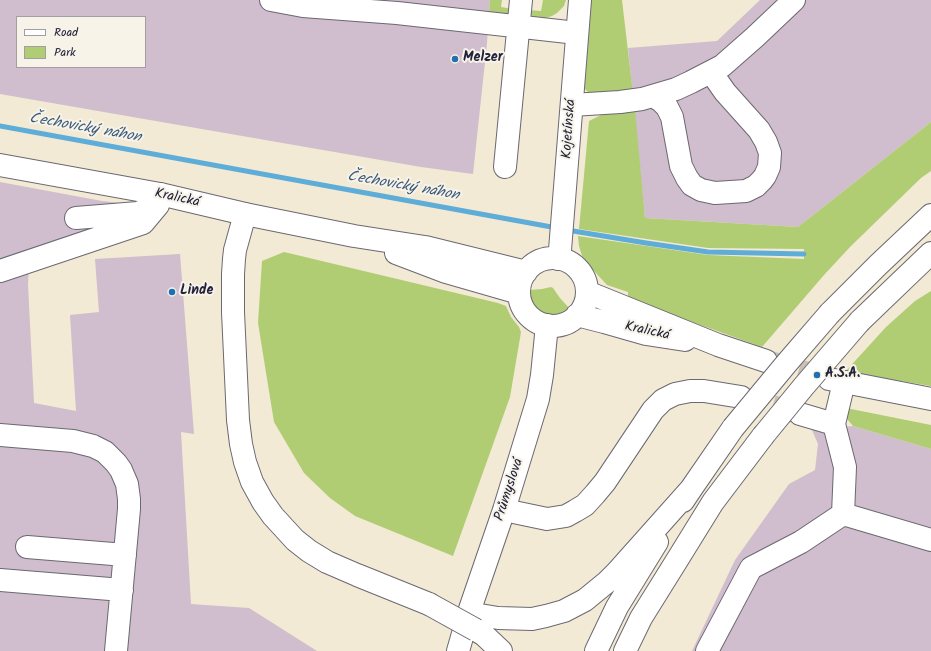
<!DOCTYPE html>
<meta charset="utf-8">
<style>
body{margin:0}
#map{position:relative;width:931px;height:651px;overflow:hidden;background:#f2ead4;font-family:Kalam,sans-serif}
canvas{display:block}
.legend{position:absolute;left:16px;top:16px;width:130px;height:52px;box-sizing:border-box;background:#f7f3e8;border:1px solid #a29fa3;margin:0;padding:5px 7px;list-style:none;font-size:12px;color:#22223b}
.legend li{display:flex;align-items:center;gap:8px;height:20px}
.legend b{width:20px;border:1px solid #a29fa3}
</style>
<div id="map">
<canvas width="931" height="651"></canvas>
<ul class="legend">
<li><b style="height:5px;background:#fff"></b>Road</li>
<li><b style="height:11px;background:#b0cd74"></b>Park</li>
</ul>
</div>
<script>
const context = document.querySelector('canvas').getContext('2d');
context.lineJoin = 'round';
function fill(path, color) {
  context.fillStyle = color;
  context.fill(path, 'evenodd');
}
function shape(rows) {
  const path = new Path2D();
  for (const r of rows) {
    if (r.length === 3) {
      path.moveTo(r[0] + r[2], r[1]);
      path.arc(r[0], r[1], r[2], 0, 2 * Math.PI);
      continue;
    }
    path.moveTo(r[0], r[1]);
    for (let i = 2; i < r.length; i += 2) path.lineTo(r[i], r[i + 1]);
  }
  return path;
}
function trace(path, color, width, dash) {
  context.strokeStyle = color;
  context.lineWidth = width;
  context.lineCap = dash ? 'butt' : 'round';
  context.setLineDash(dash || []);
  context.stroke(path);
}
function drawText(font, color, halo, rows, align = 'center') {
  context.font = font + ' Kalam,sans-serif';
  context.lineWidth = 4;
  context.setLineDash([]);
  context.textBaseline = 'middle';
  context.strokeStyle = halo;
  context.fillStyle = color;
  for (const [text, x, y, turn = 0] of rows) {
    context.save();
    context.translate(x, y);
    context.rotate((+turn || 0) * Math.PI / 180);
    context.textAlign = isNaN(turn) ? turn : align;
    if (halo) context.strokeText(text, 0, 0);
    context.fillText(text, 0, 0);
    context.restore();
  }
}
fill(shape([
 [0,0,490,0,487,43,473,174,421,167,0,94],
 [17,17,145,17,145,67,17,67],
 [760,0,931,0,931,122,798,227,645,218,628,48,717,41],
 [0,182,102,201,140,205,29,265,28,285,34,403,76,411,70,315,99,312,95,259,180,254,194,434,181,432,191,604,249,608,317,651,0,651],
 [853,426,931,449,931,651,692,651,735,560,789,484,815,470,818,444,812,430]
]), '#d0bdcd');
fill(shape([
 [490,0,502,0,501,7,513,9,511,13,508,15,489,14],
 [543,0,566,0,564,6,557,13,552,16,543,19,530,17,528,10,541,11],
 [589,0,622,0,633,94,596,95,589,93,584,88],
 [635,109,645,218,798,227,931,122,931,171,921,178,850,247,824,275,762,347,628,299,628,292,607,285,583,259,579,246,578,236,708,255,804,259,804,249,708,248,579,229,589,121,601,115,619,111],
 [284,252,498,303,506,306,511,317,519,327,521,332,510,397,453,556,355,516,330,498,304,473,274,422,258,323,262,261],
 [551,287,553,288,560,298,569,308,560,313,552,315,545,313,536,308,530,299,529,290,542,289],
 [931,291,931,386,845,372,886,327,915,301],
 [836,406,931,425,931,449,853,426]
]), '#b0cd74');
trace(shape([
 [0,126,557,228],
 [567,230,646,243,708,252,804,254]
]), '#5eacd8', 5);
trace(shape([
 [741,397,800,414]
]), '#c8c2b5', 22, [22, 11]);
trace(shape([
 [767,361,829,379]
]), '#c8c2b5', 22, [22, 11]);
const minor = shape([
 [271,0,303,6,397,13,577,33],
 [653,96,661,101,667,107,672,117,681,166,687,178,692,185,701,190,715,193,746,191,756,186,762,180,765,176,769,167,770,153,766,142,759,130,725,92,711,72],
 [572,105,620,102,642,99,676,89,691,82,722,66,755,37,794,0],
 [505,167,521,0],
 [76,218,138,213,147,209],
 [0,271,143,223,158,205,160,194],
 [800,414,834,424,845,467,843,514,931,540],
 [834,424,844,382],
 [0,435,73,441,93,446,105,452,116,463,121,470,127,484,129,499,129,509,116,651],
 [504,510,547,519,566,516,575,511,585,505,595,494,605,482,653,410,663,400,675,394,690,391,704,391,741,397],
 [27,547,125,555],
 [0,580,122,590],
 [458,651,470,609,504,510,538,399,542,375,547,325],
 [707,651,751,568,801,542,843,514]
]);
const major = shape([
 [0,165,160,194,245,214,354,236,425,247,526,272],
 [396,253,446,272,519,293],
 [553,292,34],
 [558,259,560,250,580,0],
 [587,292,718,345,766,361],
 [577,315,604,322,646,334,685,340],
 [829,379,931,399]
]);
const highway = shape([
 [245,214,235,250,234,259,233,274,233,312,238,420,241,444,245,462,252,482,263,502,273,516,295,540,309,551,327,562,357,575,429,604],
 [830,313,878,265,931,215],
 [860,321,931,253],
 [683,501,691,489,733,428],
 [480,615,498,618,532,619,546,616,564,611,585,600,607,582,617,572,691,489],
 [476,630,484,635,501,651],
 [596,651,617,607,657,542],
 [625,651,641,618,679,557,713,502,763,436]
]);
trace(minor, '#6b6871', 24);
trace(major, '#6b6871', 24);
trace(highway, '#6b6871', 24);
trace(minor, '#fff', 22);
trace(major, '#fff', 22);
trace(highway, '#fff', 22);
const highwayBridge = shape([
 [733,428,786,364,830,313],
 [763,436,804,386,860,321],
 [429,604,476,630]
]);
trace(highwayBridge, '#6b6871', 24, []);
trace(highwayBridge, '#fff', 22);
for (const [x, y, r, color] of [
 [455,59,4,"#1f6fb2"],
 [172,292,4,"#1f6fb2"],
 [817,375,4,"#1f6fb2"]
]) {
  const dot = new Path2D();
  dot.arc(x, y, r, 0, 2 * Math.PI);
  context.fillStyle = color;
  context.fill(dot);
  trace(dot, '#f7f3e8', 1.5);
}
drawText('bold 14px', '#22223b', '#f7f3e8', [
 ["Melzer",463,59],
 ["Linde",180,292],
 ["A.S.A.",825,375]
], 'left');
drawText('14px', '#22223b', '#f7f3e8', [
 ["Kojetínská",570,129,-86],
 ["Kralická",177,199,12],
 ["Kralická",647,332,12],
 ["Průmyslová",510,490,-72]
]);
drawText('italic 15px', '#3a597a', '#f7f3e8', [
 ["Čechovický náhon",85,129,10],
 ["Čechovický náhon",403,187,10]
]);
</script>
